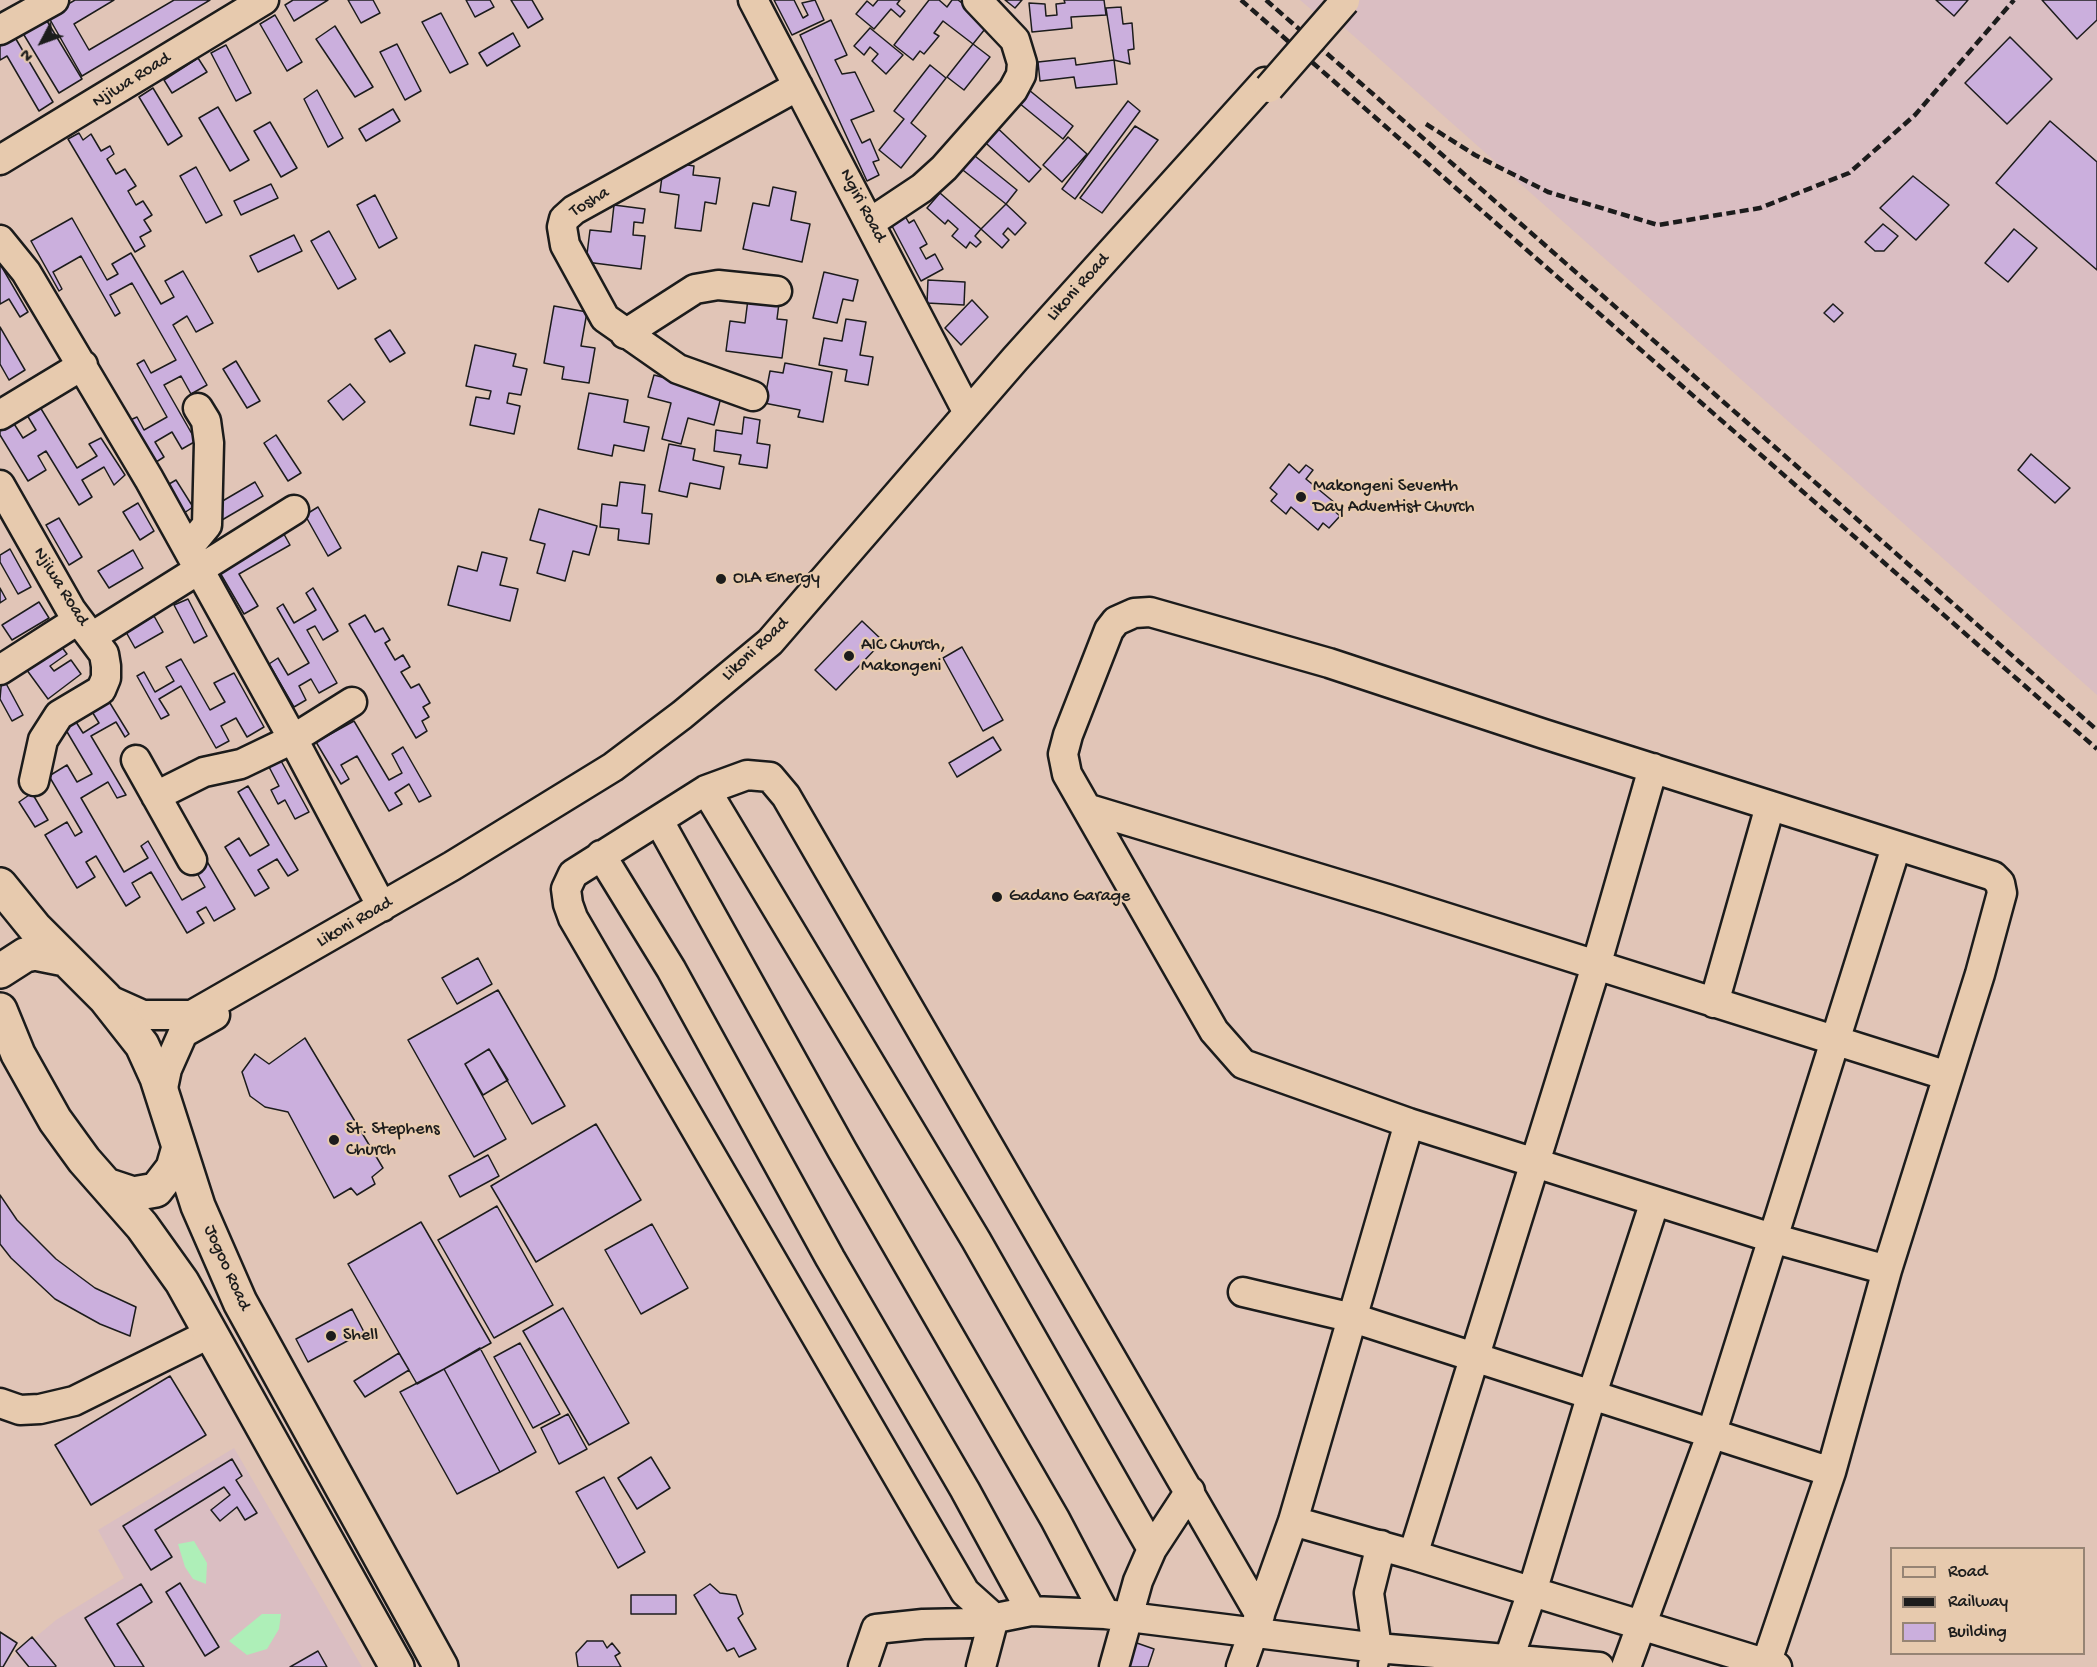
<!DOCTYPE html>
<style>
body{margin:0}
#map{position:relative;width:2097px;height:1667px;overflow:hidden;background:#e1c5b7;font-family:"Gochi Hand",sans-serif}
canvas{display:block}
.legend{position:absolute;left:1890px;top:1547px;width:195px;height:108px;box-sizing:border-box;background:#e7caae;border:2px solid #968474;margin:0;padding:8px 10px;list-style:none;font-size:18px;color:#1c1c1c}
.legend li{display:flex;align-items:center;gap:12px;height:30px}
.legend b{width:30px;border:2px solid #968474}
.north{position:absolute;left:12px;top:12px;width:60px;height:60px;-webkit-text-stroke:4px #e7caae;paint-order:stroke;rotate:229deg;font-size:16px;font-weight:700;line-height:24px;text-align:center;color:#1c1c1c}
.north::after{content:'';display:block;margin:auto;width:21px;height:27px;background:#1c1c1c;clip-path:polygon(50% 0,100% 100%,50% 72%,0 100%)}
</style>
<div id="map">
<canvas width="2097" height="1667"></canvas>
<ul class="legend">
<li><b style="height:8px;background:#e7caae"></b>Road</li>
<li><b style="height:8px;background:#1c1c1c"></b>Railway</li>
<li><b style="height:16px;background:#cbafdd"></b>Building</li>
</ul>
<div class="north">N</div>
</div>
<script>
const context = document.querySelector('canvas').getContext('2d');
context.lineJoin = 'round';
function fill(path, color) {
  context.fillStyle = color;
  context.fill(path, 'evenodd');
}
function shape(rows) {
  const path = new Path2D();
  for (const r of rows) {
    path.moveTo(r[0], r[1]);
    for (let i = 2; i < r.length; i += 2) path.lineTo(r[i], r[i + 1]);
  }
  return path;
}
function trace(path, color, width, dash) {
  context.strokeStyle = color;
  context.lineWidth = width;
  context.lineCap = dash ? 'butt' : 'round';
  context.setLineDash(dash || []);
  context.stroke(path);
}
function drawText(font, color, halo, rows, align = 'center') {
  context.font = font + ' "Gochi Hand",sans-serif';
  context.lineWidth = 4.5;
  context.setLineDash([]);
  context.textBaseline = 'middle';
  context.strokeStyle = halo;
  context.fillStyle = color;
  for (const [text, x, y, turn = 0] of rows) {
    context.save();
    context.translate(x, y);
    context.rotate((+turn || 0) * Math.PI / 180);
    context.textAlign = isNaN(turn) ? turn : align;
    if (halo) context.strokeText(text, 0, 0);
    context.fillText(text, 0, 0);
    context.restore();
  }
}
fill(shape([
 [1300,0,1324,0,1314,12],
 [1360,0,2097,0,2097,695,1339,23],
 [234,1448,362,1667,0,1667,56,1620,124,1578,98,1530]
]), '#dabec2');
fill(shape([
 [194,1541,207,1563,206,1584,193,1579,185,1567,178,1544],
 [262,1614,281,1614,279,1629,267,1649,247,1655,229,1641]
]), '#aeefb8');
const building = shape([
 [75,0,114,0,74,24,89,50,174,0,210,0,82,76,48,16,75,0],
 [293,0,328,0,294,21,285,5,293,0],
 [348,0,373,0,380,13,361,23,348,0],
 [466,0,490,0,494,7,475,17,466,0],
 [511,0,532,0,543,19,528,28,511,0],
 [774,0,794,0,803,18,808,15,802,3,815,0,824,20,792,35,774,0],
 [878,0,900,0,897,4,905,11,900,17,891,9,874,29,856,14,867,1,873,6,878,0],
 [929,0,939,0,947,7,952,0,958,0,989,24,973,44,943,21,934,33,939,36,924,54,920,51,913,60,894,45,929,0],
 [1005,0,1022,0,1015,8,1005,0],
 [1064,0,1104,0,1106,15,1071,17,1072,28,1032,32,1029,3,1045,4,1046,16,1057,15,1056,4,1065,3,1064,0],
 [1936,0,1968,0,1954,16,1936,0],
 [2042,0,2097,0,2097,20,2077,39,2042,0],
 [1121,7,1123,24,1132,23,1134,49,1128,50,1130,64,1114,60,1106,8,1121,7],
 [441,13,468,64,450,73,422,22,441,13],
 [275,15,302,62,287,71,260,24,275,15],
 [44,16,82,79,59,93,21,30,44,16],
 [831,20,847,55,835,60,842,74,855,72,874,111,851,120,862,143,870,139,879,160,873,162,879,175,867,181,800,35,831,20],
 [335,26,373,87,355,97,316,39,335,26],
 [870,28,903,55,886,74,872,61,878,54,870,47,864,55,854,46,870,28],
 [513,33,520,46,487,66,479,53,513,33],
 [13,34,53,102,39,111,7,56,0,60,0,42,13,34],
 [2010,37,2052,79,2007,124,1965,83,2010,37],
 [397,44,421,91,405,100,380,52,397,44],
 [973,44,990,57,964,90,947,77,973,44],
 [226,45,251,93,236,101,211,53,226,45],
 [198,58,207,72,172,93,164,80,198,58],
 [1075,58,1076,65,1114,60,1117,84,1076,88,1074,77,1040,81,1038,62,1075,58],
 [930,65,946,78,911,123,926,136,901,168,879,150,904,119,894,111,930,65],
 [153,88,182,136,168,145,139,97,153,88],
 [317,90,343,138,328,147,304,99,317,90],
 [1029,90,1073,126,1063,139,1019,103,1029,90],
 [1128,101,1140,111,1075,199,1062,189,1128,101],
 [218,107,249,160,230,171,199,118,218,107],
 [393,109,400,121,366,141,359,129,393,109],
 [2050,121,2097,162,2097,270,1996,183,2050,121],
 [270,122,297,168,281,177,254,131,270,122],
 [991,122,1041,169,1029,182,978,136,991,122],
 [1135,126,1158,140,1102,213,1080,198,1135,126],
 [79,133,83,140,91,134,101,151,110,146,114,154,107,159,116,174,125,169,136,186,128,191,136,205,143,201,152,215,144,220,151,231,140,237,145,246,135,252,68,139,79,133],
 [1068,137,1087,154,1062,182,1043,165,1068,137],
 [970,152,1017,190,1006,204,959,167,970,152],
 [664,161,694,166,693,175,720,178,716,204,705,202,701,231,675,228,679,195,660,192,664,161],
 [196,167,222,215,206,223,180,176,196,167],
 [1913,176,1949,205,1916,240,1880,208,1913,176],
 [271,184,278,198,241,215,234,201,271,184],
 [773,187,796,192,791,220,810,224,802,262,743,249,753,203,769,206,773,187],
 [940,193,981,229,975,236,981,242,976,247,970,242,966,248,952,236,958,229,948,220,945,224,927,208,940,193],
 [375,195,397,238,379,248,357,205,375,195],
 [1006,204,1026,223,1015,235,1008,228,1003,234,1009,240,1002,248,981,229,1006,204],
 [614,205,645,209,643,223,634,222,633,235,645,236,641,269,586,262,590,230,611,232,614,205],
 [905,216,909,223,914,220,927,244,920,248,926,259,935,254,943,269,921,281,891,224,905,216],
 [72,218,107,280,118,274,112,264,131,253,161,304,174,297,165,281,183,271,213,323,196,332,187,316,173,325,207,385,191,394,181,376,164,385,196,441,182,449,172,432,155,442,164,457,153,464,128,421,137,417,144,430,167,417,137,364,144,360,151,373,176,360,132,283,110,295,120,313,115,316,81,256,53,272,62,289,59,291,31,241,72,218],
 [1883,224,1898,236,1884,251,1875,251,1865,242,1883,224],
 [2014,229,2037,248,2008,282,1985,263,2014,229],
 [329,231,356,279,338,289,311,241,329,231],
 [294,235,302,251,258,272,250,256,294,235],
 [0,264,28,312,20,317,9,299,0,304,0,264],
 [824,272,858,280,853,301,843,299,837,323,813,318,824,272],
 [928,280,965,282,964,305,927,303,928,280],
 [749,291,780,295,777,319,787,320,782,358,726,351,730,321,745,323,749,291],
 [972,300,988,317,961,345,945,328,972,300],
 [1833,304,1843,313,1834,322,1824,313,1833,304],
 [554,306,587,312,581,346,595,348,589,383,562,379,564,367,544,363,554,306],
 [846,319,866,322,860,355,873,357,868,385,845,381,847,370,819,365,824,338,842,341,846,319],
 [0,327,25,370,9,380,0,364,0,327],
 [390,330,405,353,390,362,375,339,390,330],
 [475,345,516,354,513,366,527,369,521,395,509,393,507,403,520,406,514,434,470,425,476,397,489,399,491,391,466,386,475,345],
 [236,361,260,401,247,408,223,369,236,361],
 [785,363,832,372,823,422,798,417,800,410,764,403,770,371,783,373,785,363],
 [654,375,722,393,714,425,688,418,681,444,662,439,671,403,648,397,654,375],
 [350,384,365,402,343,420,328,401,350,384],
 [589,393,628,400,624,422,649,427,644,451,614,445,612,456,578,449,589,393],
 [40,407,77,468,97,456,89,444,101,438,125,475,114,485,104,467,82,480,92,497,79,505,46,451,38,456,46,470,28,481,0,435,0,426,11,419,23,438,36,430,27,415,40,407],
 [744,417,760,420,757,443,770,445,767,468,739,464,741,455,714,451,716,430,742,434,744,417],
 [276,435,301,473,288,481,264,443,276,435],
 [669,444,695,449,693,460,724,467,720,489,690,483,687,497,659,491,669,444],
 [2031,454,2070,488,2055,503,2018,470,2031,454],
 [1289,464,1299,473,1306,465,1313,470,1306,479,1335,503,1331,508,1340,516,1329,528,1323,523,1318,530,1291,507,1286,514,1271,501,1277,494,1270,488,1289,464],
 [176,480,193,507,181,515,164,487,176,480],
 [255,482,263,496,222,520,214,506,255,482],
 [620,482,645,485,642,513,652,514,649,544,618,540,619,529,600,527,602,504,617,506,620,482],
 [138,503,154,531,140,540,123,512,138,503],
 [318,507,341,548,328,556,305,515,318,507],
 [539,509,597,526,589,555,573,551,565,581,537,573,545,544,530,540,539,509],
 [59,518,82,557,69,565,46,525,59,518],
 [280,527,290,545,239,574,258,606,244,614,215,564,280,527],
 [10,549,31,587,18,594,0,562,0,555,10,549],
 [133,550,143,568,109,588,98,571,133,550],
 [482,552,507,558,500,585,518,589,510,621,448,605,458,566,477,571,482,552],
 [0,588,6,599,0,603,0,588],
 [313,588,338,631,323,640,315,626,307,630,337,683,319,693,311,679,299,686,306,700,294,707,269,664,278,658,288,675,309,663,277,608,283,604,294,623,316,610,306,593,313,588],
 [188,599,207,636,194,643,174,605,188,599],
 [39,602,49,618,12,640,2,625,39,602],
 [365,615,375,632,383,628,390,640,385,643,395,660,403,655,410,667,401,672,411,688,419,684,430,703,423,707,429,717,422,721,427,731,416,738,349,624,365,615],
 [154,616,163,632,135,648,126,632,154,616],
 [862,621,883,641,836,690,815,670,862,621],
 [55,638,67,654,50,666,54,671,71,660,81,674,48,699,21,662,55,638],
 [962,647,1003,720,983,731,943,658,962,647],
 [181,659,210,710,225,702,214,683,234,673,264,727,247,737,236,718,221,726,229,741,216,748,181,686,159,699,169,715,161,719,137,676,144,672,155,692,174,681,166,667,181,659],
 [2,676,23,715,12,721,0,699,2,676],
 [105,695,129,734,125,737,116,722,91,736,126,795,117,798,108,782,81,798,124,872,148,858,141,846,148,841,182,900,205,887,193,866,205,858,235,909,214,921,206,907,197,912,204,923,187,933,151,872,132,883,140,897,126,906,96,856,86,862,95,877,77,888,45,835,67,822,75,836,82,832,49,776,67,765,77,782,92,774,60,720,71,714,83,733,99,723,88,705,105,695],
 [354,721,389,780,402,773,392,754,403,747,431,796,419,802,409,784,395,793,402,804,389,811,357,756,341,765,349,779,341,784,316,742,354,721],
 [993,737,1001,750,957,777,949,763,993,737],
 [280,759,309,812,295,819,285,800,278,804,271,790,279,786,268,765,280,759],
 [248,786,298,870,288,876,277,859,258,870,269,888,255,896,225,847,239,838,250,856,269,845,238,792,248,786],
 [32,793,48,820,35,827,19,802,32,793],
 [478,958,492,984,457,1004,442,978,478,958],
 [498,990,565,1106,532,1124,489,1049,465,1064,506,1139,474,1157,408,1040,498,990],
 [305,1038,383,1168,372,1177,375,1184,357,1195,351,1188,334,1198,288,1112,265,1107,250,1096,242,1072,255,1054,269,1064,305,1038],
 [489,1049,508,1080,483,1095,465,1064,489,1049],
 [596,1124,641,1200,536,1262,491,1186,596,1124],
 [488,1155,499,1176,460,1197,449,1176,488,1155],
 [0,1195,17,1220,56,1259,95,1288,136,1307,130,1336,100,1324,55,1299,11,1258,0,1244,0,1195],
 [497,1206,553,1305,494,1338,438,1240,497,1206],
 [421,1222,491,1343,417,1384,348,1264,421,1222],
 [652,1224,688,1288,641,1314,605,1250,652,1224],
 [563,1308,629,1423,589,1445,523,1331,563,1308],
 [352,1309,364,1332,308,1362,296,1339,352,1309],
 [520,1343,560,1414,533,1428,494,1357,520,1343],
 [480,1348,536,1452,500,1472,444,1369,480,1348],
 [399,1353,409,1370,365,1397,354,1381,399,1353],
 [444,1369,500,1472,457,1494,400,1392,444,1369],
 [170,1376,206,1435,91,1505,55,1445,170,1376],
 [568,1414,587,1449,559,1464,541,1428,568,1414],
 [651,1457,670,1488,637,1509,618,1478,651,1457],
 [232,1459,242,1476,236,1480,257,1513,245,1520,237,1507,220,1521,211,1510,230,1495,224,1487,155,1530,172,1557,151,1570,123,1526,232,1459],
 [604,1477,645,1552,618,1568,576,1492,604,1477],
 [180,1583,219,1647,205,1656,166,1592,180,1583],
 [141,1584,152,1602,117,1624,144,1667,115,1667,85,1618,141,1584],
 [710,1584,720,1593,736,1595,743,1614,738,1618,756,1649,739,1657,734,1648,727,1651,694,1595,710,1584],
 [631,1595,676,1595,676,1614,631,1614,631,1595],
 [0,1632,17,1643,3,1667,0,1667,0,1632],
 [32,1637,56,1666,55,1667,29,1667,16,1651,32,1637],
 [587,1641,603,1641,607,1648,612,1643,620,1653,615,1656,621,1667,578,1667,576,1653,587,1641],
 [1134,1642,1154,1649,1148,1667,1126,1667,1134,1642],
 [318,1651,327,1667,290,1667,318,1651]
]);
fill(building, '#cbafdd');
trace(building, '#1c1c1c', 1.5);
const minor = shape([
 [753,0,968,413],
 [0,30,54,0],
 [0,160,264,0],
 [871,222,922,188,944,168,1013,90,1021,75,1022,63,1015,40,977,0],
 [0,240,26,272,149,479,293,739,382,907],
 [625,334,695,289,718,285,777,291],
 [753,396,678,369,605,318,565,245,562,227,564,219,574,210,798,86],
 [0,415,83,365],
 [0,485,71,610,104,654,106,666,106,678,101,690,59,715,43,740,34,781],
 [188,548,207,525,209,443,206,421,198,408],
 [93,636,294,510],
 [0,670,78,620],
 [136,760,192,860],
 [706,790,976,1240,1152,1549],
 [156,796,204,772,241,764,293,739,352,702],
 [1089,809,1387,899,1948,1076],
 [659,821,842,1150,1055,1519,1105,1614],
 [601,855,671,969,830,1258,965,1490,1031,1611],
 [105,998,143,1015,192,1015,452,866,613,767,682,715,770,642,1015,359,1265,82],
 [1714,1003,1770,806],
 [162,1093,167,1069,183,1033,215,1015],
 [1243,1292,1353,1318,1831,1472],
 [0,1403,20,1410,40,1409,74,1401,211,1333],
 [1293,1521,1413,1555,1777,1667],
 [1413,1555,1596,966,1653,768],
 [1373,1665,1377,1648,1369,1593,1381,1545],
 [863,1667,876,1629,923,1624,971,1623,1031,1611,1105,1614,1377,1648,1599,1667],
 [981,1667,994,1618,965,1592,573,918,568,904,566,889,573,874,706,790,747,775,770,777,786,796,1260,1615],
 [1114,1667,1138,1581,1152,1549,1190,1491],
 [1241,1667,1293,1521,1409,1123],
 [1506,1667,1532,1592,1591,1397,1655,1201],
 [1626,1667,1711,1435,1896,847],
 [1765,1667,1831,1472,1887,1270,1980,974,2002,893,2000,883,1993,876,1544,734,1329,663,1150,612,1134,613,1116,621,1109,630,1068,735,1063,754,1067,774,1214,1031,1243,1064,1409,1123,1772,1238,1887,1270]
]);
const major = shape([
 [0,885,35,928,105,998,142,1045,157,1078,198,1206,240,1302,441,1667],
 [0,971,25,955,35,953,65,959],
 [0,1010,18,1054,55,1120,84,1160,142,1226,182,1282,397,1667],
 [106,1185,133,1194,156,1190,173,1168,179,1147]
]);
trace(minor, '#1c1c1c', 33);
trace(major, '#1c1c1c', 38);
trace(minor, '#e7caae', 28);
trace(major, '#e7caae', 33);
trace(shape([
 [1241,0,2097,749],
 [1266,0,2097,730],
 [1426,124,1475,155,1548,192,1658,225,1760,208,1849,173,1915,115,2014,0]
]), '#1c1c1c', 4.5, [9, 4.5]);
const minorBridge = shape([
 [1269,88,1345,1]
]);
trace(minorBridge, '#1c1c1c', 33, []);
trace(minorBridge, '#e7caae', 28);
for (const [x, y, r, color] of [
 [1301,497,6,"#1c1c1c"],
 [721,579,6,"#1c1c1c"],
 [849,656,6,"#1c1c1c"],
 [997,897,6,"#1c1c1c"],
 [334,1140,6,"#1c1c1c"],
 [331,1336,6,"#1c1c1c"]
]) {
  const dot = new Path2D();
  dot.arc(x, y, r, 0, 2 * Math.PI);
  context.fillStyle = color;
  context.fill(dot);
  trace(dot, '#e7caae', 2);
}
drawText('18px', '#1c1c1c', '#e7caae', [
 ["Njiwa Road",132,81,-32],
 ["Tosha",590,203,-31],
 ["Ngiri Road",862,206,62],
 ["Likoni Road",1079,288,-48],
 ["Njiwa Road",60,587,58],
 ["Likoni Road",756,650,-43],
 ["Likoni Road",355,923,-30],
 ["Jogoo Road",226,1268,66]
]);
drawText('18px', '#1c1c1c', '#e7caae', [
 ["Makongeni Seventh",1313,487],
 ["Day Adventist Church",1313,508],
 ["OLA Energy",733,579],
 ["AIC Church,",861,646],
 ["Makongeni",861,667],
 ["Gadano Garage",1009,897],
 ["St. Stephens",346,1130],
 ["Church",346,1151],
 ["Shell",343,1336]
], 'left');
</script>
